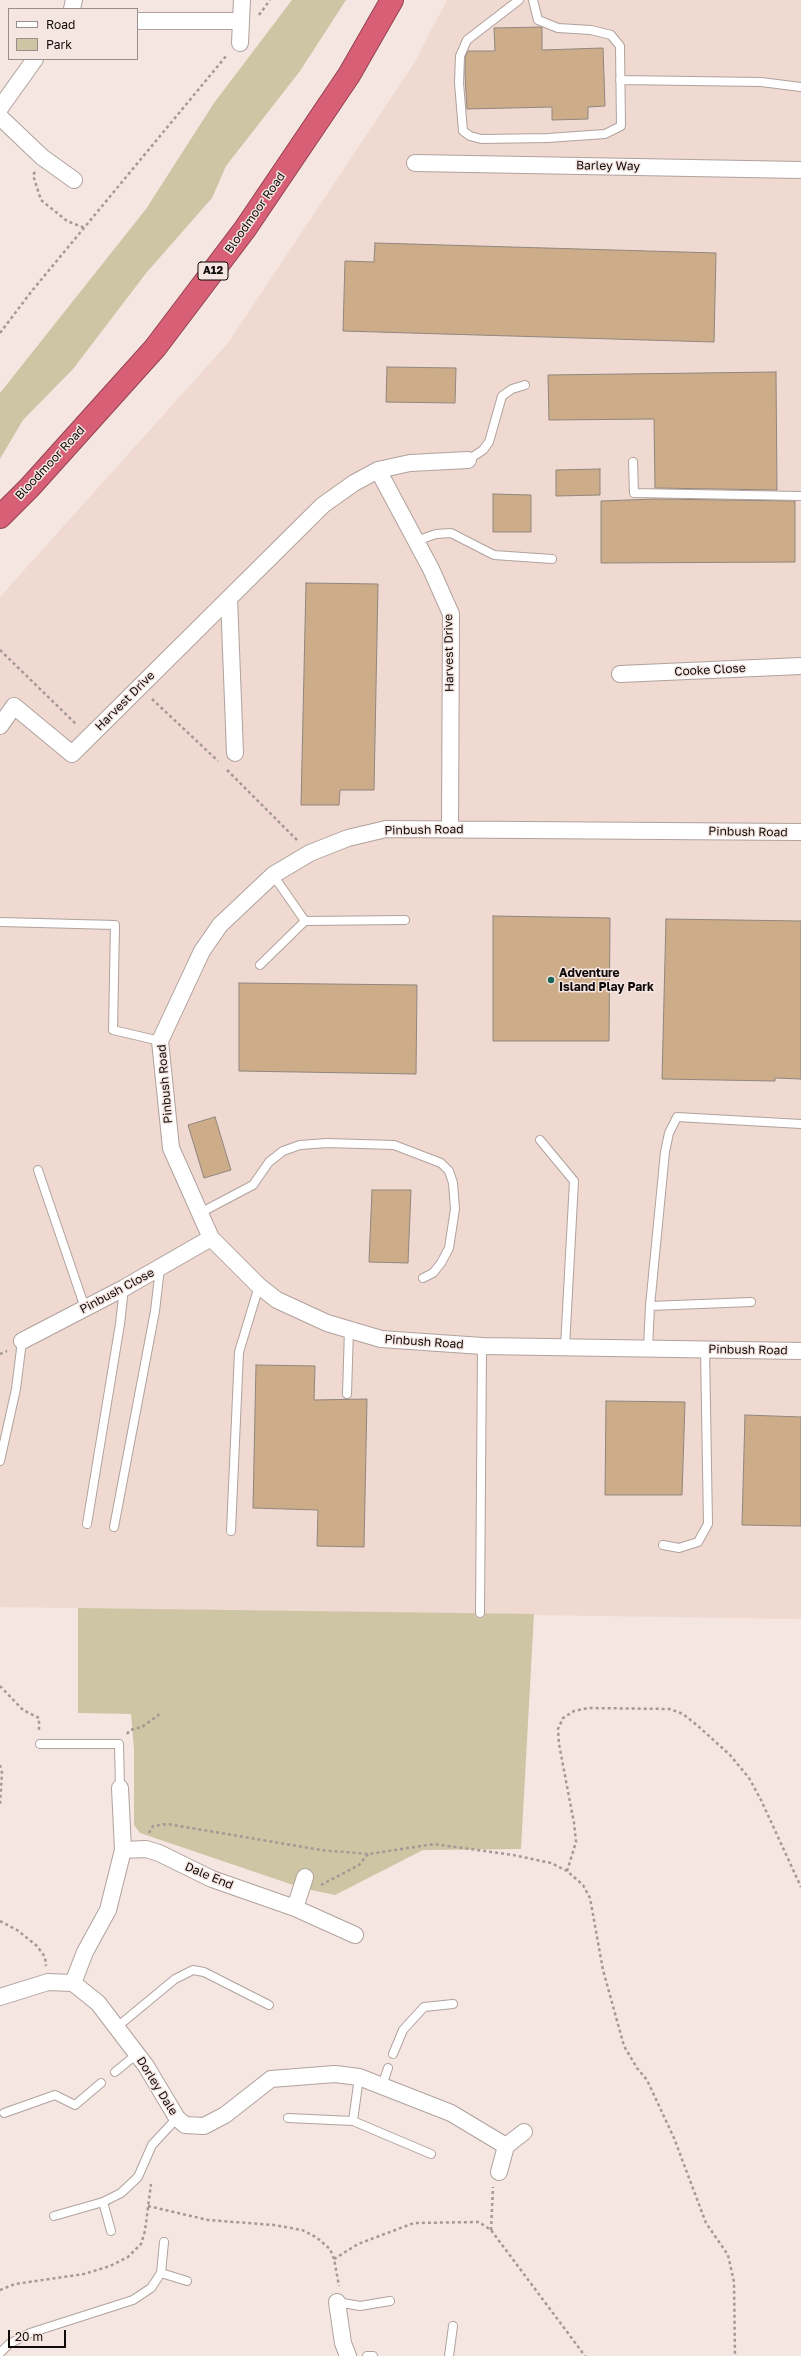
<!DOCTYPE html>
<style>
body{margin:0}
#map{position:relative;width:801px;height:2356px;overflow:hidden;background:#f5e6e1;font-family:"Golos Text",sans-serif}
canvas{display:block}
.legend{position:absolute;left:8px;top:8px;width:130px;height:52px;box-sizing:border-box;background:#f5e6e1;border:1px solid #998e8b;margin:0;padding:5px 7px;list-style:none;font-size:12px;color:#100b0a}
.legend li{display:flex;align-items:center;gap:8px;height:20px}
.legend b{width:20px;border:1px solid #998e8b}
.scale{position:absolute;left:8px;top:2330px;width:58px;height:18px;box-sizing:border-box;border:2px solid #100b0a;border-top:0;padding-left:5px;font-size:12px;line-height:14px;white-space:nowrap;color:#100b0a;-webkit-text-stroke:3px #f5e6e1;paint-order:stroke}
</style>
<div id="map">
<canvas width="801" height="2356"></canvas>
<ul class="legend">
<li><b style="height:5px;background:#fff"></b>Road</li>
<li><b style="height:11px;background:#cdc5a4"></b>Park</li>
</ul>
<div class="scale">20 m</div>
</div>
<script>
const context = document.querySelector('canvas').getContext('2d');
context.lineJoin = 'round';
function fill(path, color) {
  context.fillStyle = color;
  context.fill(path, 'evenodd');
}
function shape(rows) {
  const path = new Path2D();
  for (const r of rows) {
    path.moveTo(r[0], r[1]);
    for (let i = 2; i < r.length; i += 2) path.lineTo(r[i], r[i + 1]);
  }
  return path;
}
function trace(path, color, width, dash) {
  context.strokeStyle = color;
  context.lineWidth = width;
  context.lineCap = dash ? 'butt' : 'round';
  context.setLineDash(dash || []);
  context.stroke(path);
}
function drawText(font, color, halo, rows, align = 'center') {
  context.font = font + ' "Golos Text",sans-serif';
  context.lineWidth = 3;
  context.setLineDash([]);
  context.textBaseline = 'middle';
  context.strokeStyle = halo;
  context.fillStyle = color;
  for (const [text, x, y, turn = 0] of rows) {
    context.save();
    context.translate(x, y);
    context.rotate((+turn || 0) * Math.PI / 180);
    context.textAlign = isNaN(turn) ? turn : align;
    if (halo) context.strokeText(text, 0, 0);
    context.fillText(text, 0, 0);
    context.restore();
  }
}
fill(shape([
 [447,0,801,0,801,1619,0,1607,0,597,228,343,413,65]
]), '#efd9d1');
fill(shape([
 [292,0,346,0,300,71,226,166,212,198,147,272,73,369,23,420,0,459,0,393,146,209,214,103],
 [78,1608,534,1614,521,1849,423,1850,335,1895,302,1888,140,1833,134,1825,134,1749,131,1714,78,1713]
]), '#cdc5a4');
const building = shape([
 [542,27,542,50,603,48,605,106,588,107,588,119,552,120,552,107,467,109,465,75,465,57,468,51,495,51,494,28,542,27],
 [375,243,716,253,714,342,343,331,345,261,374,262,375,243],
 [387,367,456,368,455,403,386,402,387,367],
 [776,372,777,490,655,488,654,419,549,420,548,375,776,372],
 [600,469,600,495,556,496,556,470,600,469],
 [493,494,531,495,531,532,493,532,493,494],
 [655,499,795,501,795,562,601,563,601,501,655,499],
 [306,583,378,584,374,790,340,790,339,805,301,805,306,583],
 [493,916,610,918,609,1041,493,1041,493,916],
 [666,919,801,921,801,1079,775,1078,775,1081,662,1079,666,919],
 [239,983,417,985,416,1074,239,1071,239,983],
 [215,1117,231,1170,204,1178,188,1125,215,1117],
 [372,1190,411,1190,408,1263,369,1262,372,1190],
 [256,1365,315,1366,314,1400,367,1399,364,1547,317,1546,318,1510,253,1508,256,1365],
 [606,1401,685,1402,682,1495,605,1495,606,1401],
 [745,1415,801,1417,801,1526,742,1525,745,1415]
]);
fill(building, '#cdac8a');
trace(building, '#91877e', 1);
const lane = shape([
 [519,0,467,40,460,56,459,83,463,131,470,136,481,139,548,138,605,134,621,126,620,46,611,35,591,30,558,28,538,20,533,0],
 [620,80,761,82,801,87],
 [468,460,483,450,489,442,502,396,512,389,525,385],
 [633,462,634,493,801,496],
 [416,541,436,534,451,533,494,555,552,559],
 [273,875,305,921,405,920],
 [0,922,115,925,113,1030,160,1041],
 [260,965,305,921],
 [540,1140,574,1181,565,1347],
 [38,1170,85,1308],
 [200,1213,253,1185,269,1162,283,1151,300,1145,327,1143,394,1145,441,1163,449,1171,453,1183,455,1209,449,1248,441,1263,433,1273,423,1278],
 [650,1306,665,1152,669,1133,677,1117,801,1124],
 [648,1348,650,1306,751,1302],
 [347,1394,349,1329],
 [0,1461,16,1389,22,1341],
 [87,1524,120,1324,124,1288],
 [114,1527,155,1311,160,1268],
 [231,1531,239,1352,259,1286],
 [663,1545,679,1548,698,1542,708,1524,705,1349],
 [480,1613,482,1346],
 [40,1744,119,1744,120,1788],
 [117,2027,175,1979,193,1970,204,1972,269,2005],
 [393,2054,403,2030,424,2007,453,2004],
 [115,2072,137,2054],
 [382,2086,388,2068],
 [4,2113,55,2095,75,2105,101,2083],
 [288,2118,353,2121,359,2077],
 [353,2121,431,2154],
 [103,2202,111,2231],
 [54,2216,103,2202,121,2193,138,2177,152,2145,177,2118],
 [161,2273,187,2281],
 [337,2302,360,2306,390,2301],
 [0,2353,9,2344,30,2333,133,2300,151,2288,161,2273,164,2242],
 [367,2356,373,2356],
 [449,2356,453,2326]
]);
const street = shape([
 [72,9,74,0],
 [137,21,240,21],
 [240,43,242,0],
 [0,108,35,59],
 [0,117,42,157,74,180],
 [415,163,801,170],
 [378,470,431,569,451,614,450,829],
 [229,598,235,753],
 [620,674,801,666],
 [0,726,14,706,72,754,323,505,354,483,378,470,410,463,468,460],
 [801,832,386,829,348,838,310,853,273,875,220,925,202,951,160,1041,171,1148,211,1238,259,1286,277,1300,327,1323,381,1339,482,1346,801,1351],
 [22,1341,124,1288,211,1238],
 [123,1850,146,1849,159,1853,212,1879,295,1908,355,1935],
 [295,1908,305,1877],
 [73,1983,85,1952,108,1910,123,1850,120,1788],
 [0,1997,48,1982,73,1983,98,2003,146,2066,177,2118,185,2125,204,2126,225,2115,271,2079,335,2074,359,2077,451,2113,506,2146,524,2132],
 [499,2172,506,2146],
 [337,2302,343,2343,348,2356]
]);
const highway = shape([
 [0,517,30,487,155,348,245,229,349,75,392,0]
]);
trace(lane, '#b0a29d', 10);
trace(street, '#b0a29d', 18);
trace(highway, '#924250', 24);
trace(shape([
 [259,15,270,0],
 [35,172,33,175,41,200,67,221,85,228],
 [0,333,31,292,227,55],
 [0,650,77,725],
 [152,699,218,761],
 [227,770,297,840],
 [0,1354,7,1351],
 [0,1686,23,1710,39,1718,39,1730],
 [127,1734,130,1730,142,1727,160,1714],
 [0,1765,2,1773,0,1804],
 [149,1833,153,1826,167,1824,321,1850,369,1854,434,1844,513,1855,551,1863,567,1871,583,1885,590,1898,603,1970,624,2046,637,2068,647,2080,674,2138,706,2223,728,2255,734,2282,735,2356],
 [567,1871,576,1842,574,1823,559,1744,558,1729,563,1718,574,1711,588,1708,670,1709,683,1714,698,1726,730,1755,749,1778,761,1800,801,1887],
 [321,1885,359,1865,368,1854],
 [0,1921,17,1930,37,1946,45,1957,46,1966],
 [148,2206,208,2220,274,2225,302,2230,316,2237,330,2249,334,2259,339,2286],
 [491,2230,493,2187],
 [334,2259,358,2244,414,2223,479,2222,491,2230,585,2356],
 [0,2290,15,2284,84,2274,110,2266,128,2257,141,2244,145,2231,151,2184]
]), '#a59996', 2.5, [3, 3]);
trace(lane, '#fff', 8);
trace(street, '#fff', 16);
trace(highway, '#d86076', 22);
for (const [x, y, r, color] of [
 [551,980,4,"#1a6358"]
]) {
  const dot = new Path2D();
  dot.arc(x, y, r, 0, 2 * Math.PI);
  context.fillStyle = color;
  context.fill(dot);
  trace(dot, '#f5e6e1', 1.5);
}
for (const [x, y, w] of [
 [213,271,30]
]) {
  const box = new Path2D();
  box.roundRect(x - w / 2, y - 9, w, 18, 3);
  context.fillStyle = '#f5e6e1';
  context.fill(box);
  trace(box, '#100b0a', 1);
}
drawText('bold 11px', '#100b0a', null, [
 ["A12",213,271]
]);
drawText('12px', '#100b0a', '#f5e6e1', [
 ["Barley Way",608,166,1],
 ["Bloodmoor Road",255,213,-55],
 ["Bloodmoor Road",50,463,-47],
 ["Harvest Drive",449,653,-91],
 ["Cooke Close",710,670,-3],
 ["Harvest Drive",125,701,-45],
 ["Pinbush Road",424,830,-1],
 ["Pinbush Road",748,832,1],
 ["Pinbush Road",165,1084,-95],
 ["Pinbush Close",117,1291,-28],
 ["Pinbush Road",424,1342,4],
 ["Pinbush Road",748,1350,1],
 ["Dale End",209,1876,23],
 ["Dorley Dale",157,2086,58]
]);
drawText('bold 12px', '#100b0a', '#f5e6e1', [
 ["Adventure",559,973],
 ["Island Play Park",559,987]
], 'left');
</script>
